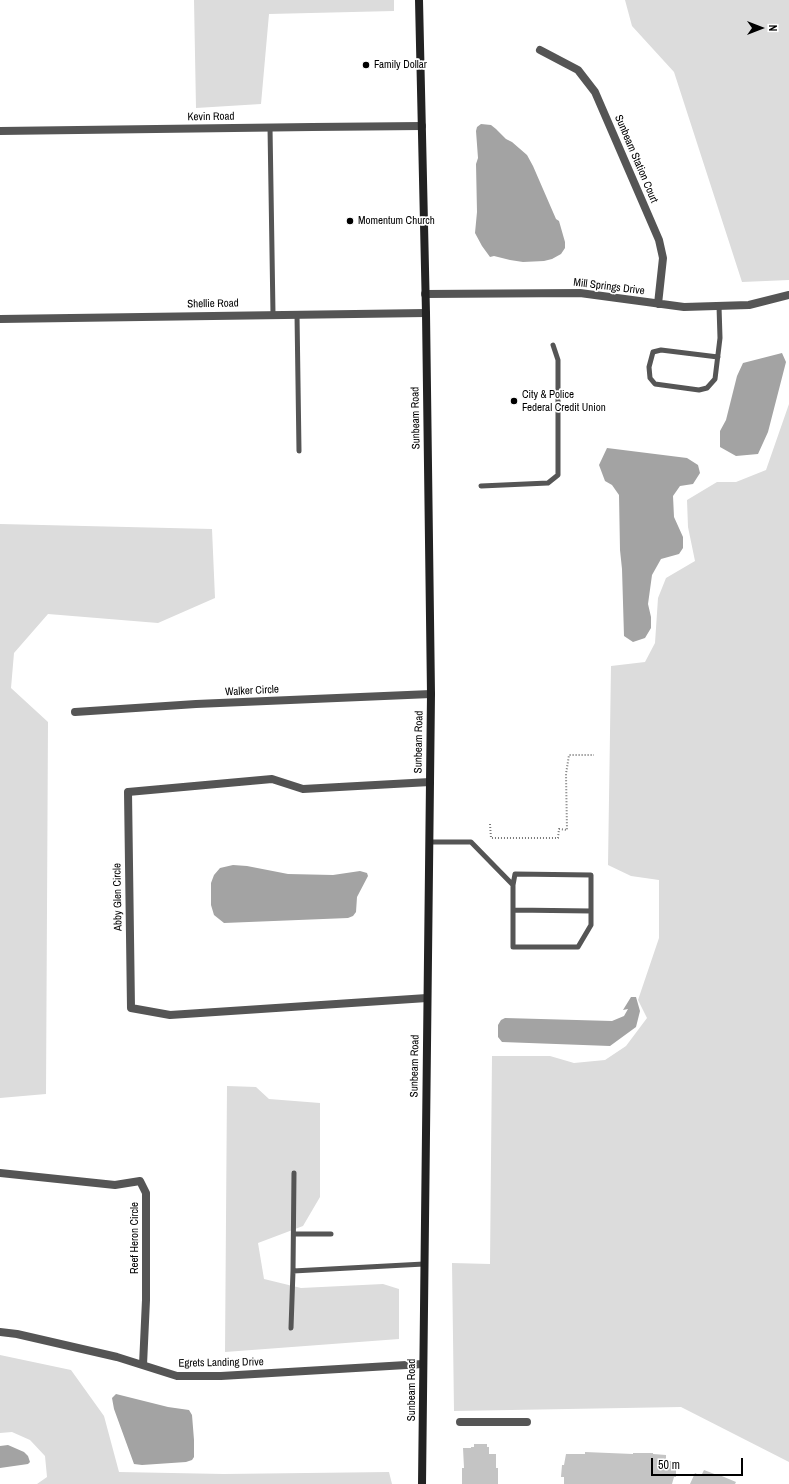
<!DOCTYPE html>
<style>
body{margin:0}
#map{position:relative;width:789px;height:1484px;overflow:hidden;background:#fff;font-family:"Archivo Narrow",sans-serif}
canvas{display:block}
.north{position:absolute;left:741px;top:8px;width:40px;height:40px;-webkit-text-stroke:3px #fff;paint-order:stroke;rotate:90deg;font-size:11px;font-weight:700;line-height:16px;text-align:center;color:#000}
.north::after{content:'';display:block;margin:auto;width:14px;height:18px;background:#000;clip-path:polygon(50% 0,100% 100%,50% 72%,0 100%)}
.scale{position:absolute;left:651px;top:1458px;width:92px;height:18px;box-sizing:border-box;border:2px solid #000;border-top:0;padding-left:5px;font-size:12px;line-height:14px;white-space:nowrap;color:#000;-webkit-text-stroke:3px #fff;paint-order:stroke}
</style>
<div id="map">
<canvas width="789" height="1484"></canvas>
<div class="north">N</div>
<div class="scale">50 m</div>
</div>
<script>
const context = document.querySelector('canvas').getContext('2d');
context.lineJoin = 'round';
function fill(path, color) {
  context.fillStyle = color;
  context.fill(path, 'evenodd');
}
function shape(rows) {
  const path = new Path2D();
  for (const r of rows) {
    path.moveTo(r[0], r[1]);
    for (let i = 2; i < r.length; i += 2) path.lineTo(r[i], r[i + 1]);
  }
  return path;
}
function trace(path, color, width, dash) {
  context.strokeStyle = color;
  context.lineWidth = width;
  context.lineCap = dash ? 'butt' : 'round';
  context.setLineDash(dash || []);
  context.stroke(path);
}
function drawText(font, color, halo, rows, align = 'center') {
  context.font = font + ' "Archivo Narrow",sans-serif';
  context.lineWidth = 3.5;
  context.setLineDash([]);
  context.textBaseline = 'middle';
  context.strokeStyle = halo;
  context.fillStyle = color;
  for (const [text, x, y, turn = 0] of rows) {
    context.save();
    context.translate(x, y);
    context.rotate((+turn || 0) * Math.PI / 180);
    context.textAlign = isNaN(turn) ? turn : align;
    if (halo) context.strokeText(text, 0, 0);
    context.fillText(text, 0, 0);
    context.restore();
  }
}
fill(shape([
 [194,0,394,0,394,11,269,14,261,104,196,108],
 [625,0,789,0,789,280,742,282,674,72,632,26],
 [789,404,789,1462,681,1407,454,1411,452,1263,490,1264,492,1056,550,1056,574,1063,605,1060,626,1046,647,1018,638,1000,659,938,659,880,631,876,608,865,611,666,645,662,655,643,658,598,666,578,695,561,688,527,687,500,717,482,736,482,766,470],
 [0,524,212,529,215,598,158,623,48,614,14,653,11,688,48,722,46,1094,0,1098],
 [227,1086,256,1087,269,1099,320,1103,320,1197,303,1226,258,1243,264,1279,301,1288,383,1284,399,1289,399,1339,225,1352],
 [0,1355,71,1370,104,1416,119,1472,224,1474,389,1472,392,1484,37,1484,47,1477,45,1456,30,1440,12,1432,0,1433]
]), '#dcdcdc');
fill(shape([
 [481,124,491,125,496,129,506,139,512,142,527,155,533,166,556,219,559,221,565,242,565,248,561,254,552,259,544,261,523,262,510,260,494,256,490,257,482,246,475,233,477,212,476,164,478,158,476,131,477,127],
 [782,353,786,362,768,432,758,454,736,456,720,447,720,431,726,420,737,376,743,363],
 [607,448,687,458,698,465,700,473,693,484,680,486,673,496,674,517,683,537,683,548,679,554,661,559,652,575,648,604,651,617,651,628,645,638,633,642,624,636,622,569,620,550,619,495,612,485,605,481,599,465],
 [233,865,247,866,288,874,333,875,360,871,367,873,368,876,357,897,356,912,353,916,348,918,224,923,214,915,211,905,211,883,214,875,220,868],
 [631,997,636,997,640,1011,636,1027,610,1046,502,1042,498,1037,498,1025,501,1020,505,1018,612,1021,624,1016,628,1009,623,1010],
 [116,1394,168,1407,189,1410,192,1415,194,1440,194,1457,192,1460,186,1462,142,1465,134,1464,114,1409,112,1398],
 [8,1445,24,1452,28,1456,30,1462,28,1464,0,1468,0,1446]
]), '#a3a3a3');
fill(shape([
 [474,1444,487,1444,487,1447,489,1447,489,1454,496,1454,496,1468,498,1468,498,1484,462,1484,462,1468,464,1468,463,1448,471,1448,471,1447,474,1447],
 [585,1452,633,1454,633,1453,653,1453,653,1454,666,1455,666,1461,674,1461,674,1464,676,1464,676,1477,674,1477,672,1484,564,1484,564,1477,561,1477,562,1465,564,1465,566,1454,585,1454],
 [704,1470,717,1475,717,1474,736,1482,735,1484,690,1484,695,1473,701,1476]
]), '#c4c4c4');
trace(shape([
 [490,824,491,838,558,838,559,829,567,830,566,774,569,755,594,755]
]), '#777', 2, [1, 2]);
trace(shape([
 [270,127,273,314],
 [297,314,299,451],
 [718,357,661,350,653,352,649,367,650,378,655,384,699,390,707,388,715,379,720,338,719,306],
 [481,486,548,483,558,475,558,360,553,345],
 [429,842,471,842,513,885,513,947,578,947,591,925,591,875,515,874,513,885],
 [513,910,591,911],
 [294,1173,293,1271,424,1264],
 [294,1234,331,1234],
 [291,1328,293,1271]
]), '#555', 5);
trace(shape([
 [540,50,578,70,595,92,659,240,663,258,658,304],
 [0,131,312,127,422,126],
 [425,294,580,293,684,307,749,305,789,295],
 [0,319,426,313],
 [75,712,196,704,431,694],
 [427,998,170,1015,131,1008,128,792,272,779,303,789,430,782],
 [0,1173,115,1185,140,1181,146,1193,146,1300,143,1365],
 [0,1332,17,1334,117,1357,177,1376,221,1376,423,1364],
 [460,1422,527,1422]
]), '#555', 8);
trace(shape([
 [419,0,426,313,431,694,422,1484]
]), '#222', 8);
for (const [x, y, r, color] of [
 [366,65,4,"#000"],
 [350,221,4,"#000"],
 [514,401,4,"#000"]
]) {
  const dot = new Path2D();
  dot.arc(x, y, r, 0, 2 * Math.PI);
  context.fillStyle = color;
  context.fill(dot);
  trace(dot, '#fff', 1.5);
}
drawText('11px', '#000', '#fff', [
 ["Family Dollar",374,65],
 ["Momentum Church",358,221],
 ["City & Police",522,395],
 ["Federal Credit Union",522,408]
], 'left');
drawText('11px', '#000', '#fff', [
 ["Kevin Road",211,117,-1],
 ["Sunbeam Station Court",636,159,67],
 ["Mill Springs Drive",609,287,7],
 ["Shellie Road",213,304,-1],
 ["Sunbeam Road",416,418,-91],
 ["Walker Circle",252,691,-3],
 ["Sunbeam Road",419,742,-89],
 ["Abby Glen Circle",118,897,-91],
 ["Sunbeam Road",415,1066,-89],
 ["Reef Heron Circle",135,1238,-90],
 ["Egrets Landing Drive",221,1363,-1],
 ["Sunbeam Road",412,1390,-90]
]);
</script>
